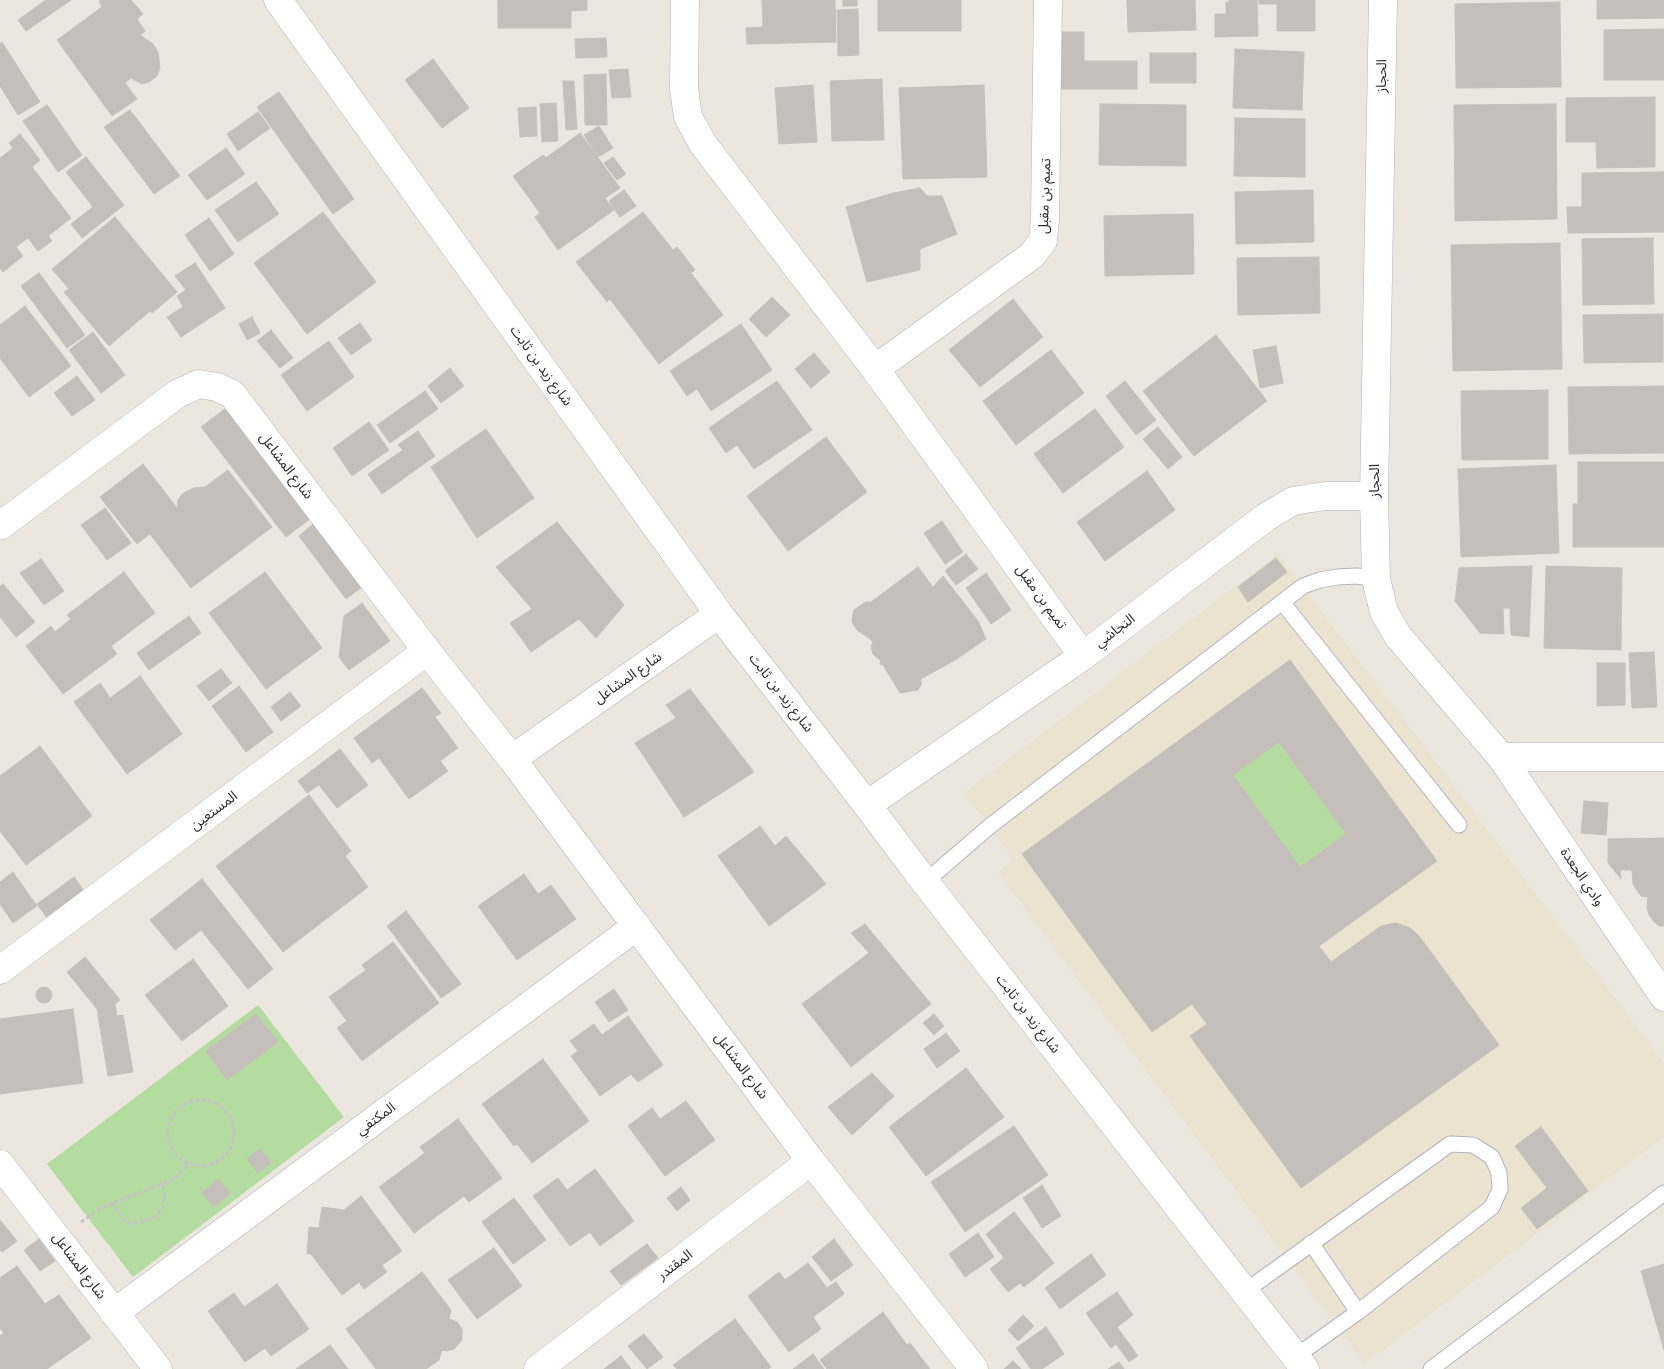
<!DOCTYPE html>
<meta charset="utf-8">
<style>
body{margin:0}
canvas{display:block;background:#ebe6de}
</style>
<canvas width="1664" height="1369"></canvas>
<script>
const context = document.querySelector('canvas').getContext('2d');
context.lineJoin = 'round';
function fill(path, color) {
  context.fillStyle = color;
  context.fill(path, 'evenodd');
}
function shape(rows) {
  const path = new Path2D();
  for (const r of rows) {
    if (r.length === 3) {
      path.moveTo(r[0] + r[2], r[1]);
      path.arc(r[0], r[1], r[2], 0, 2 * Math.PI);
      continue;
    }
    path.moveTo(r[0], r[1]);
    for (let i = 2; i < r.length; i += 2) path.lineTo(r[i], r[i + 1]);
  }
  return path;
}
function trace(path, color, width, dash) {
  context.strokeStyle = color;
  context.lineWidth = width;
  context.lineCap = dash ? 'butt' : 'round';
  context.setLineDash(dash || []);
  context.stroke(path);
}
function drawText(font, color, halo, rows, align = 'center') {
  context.font = font + ' Figtree,"Noto Sans Arabic",sans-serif';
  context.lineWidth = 4;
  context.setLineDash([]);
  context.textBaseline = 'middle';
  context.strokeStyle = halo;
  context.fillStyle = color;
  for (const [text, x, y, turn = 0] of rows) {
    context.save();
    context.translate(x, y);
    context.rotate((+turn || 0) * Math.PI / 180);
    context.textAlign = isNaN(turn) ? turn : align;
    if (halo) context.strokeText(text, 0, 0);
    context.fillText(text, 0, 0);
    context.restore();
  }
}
fill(shape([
 [1278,554,1664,1063,1664,1137,1365,1364,998,872,1013,860,990,826,964,793]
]), '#ebe2cf');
fill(shape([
 [1279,742,1346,834,1300,867,1233,775],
 [258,1005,344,1117,133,1277,47,1164]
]), '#b4dca0');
const building = shape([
 [46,0,71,0,26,31,18,20,46,0],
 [101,0,131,0,143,14,137,19,145,31,140,35,153,44,158,52,160,68,157,76,149,82,142,84,131,78,125,83,137,99,112,116,57,40,102,7,99,1,101,0],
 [498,0,587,0,587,10,571,11,571,28,498,28,498,0],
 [762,0,835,0,836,42,747,44,746,28,763,27,762,0],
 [843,0,857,0,857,6,843,6,843,0],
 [878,0,961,0,961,31,878,31,878,0],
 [1127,0,1195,0,1196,30,1128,32,1127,0],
 [1229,0,1257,0,1258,36,1215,37,1215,14,1226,14,1226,2,1229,2,1229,0],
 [1259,0,1315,0,1315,31,1277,31,1277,4,1259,4,1259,0],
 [1597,0,1664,0,1664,18,1597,19,1597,0],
 [1560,2,1561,87,1456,88,1455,4,1560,2],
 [858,9,859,55,838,56,837,10,858,9],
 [1664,29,1664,80,1604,80,1604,30,1664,29],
 [1053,32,1084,32,1084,61,1137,61,1137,89,1053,89,1053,32],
 [606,38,607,57,576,58,575,39,606,38],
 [2,42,40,102,18,115,0,86,0,44,2,42],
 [1235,49,1304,52,1302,110,1233,108,1235,49],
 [1150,53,1196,53,1196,83,1150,83,1150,53],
 [433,59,469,108,442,128,405,80,433,59],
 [628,69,631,97,612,98,609,70,628,69],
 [606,74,607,125,585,125,584,75,606,74],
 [882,79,884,140,832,141,830,81,882,79],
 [563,81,574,81,577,129,566,130,563,81],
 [813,85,817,142,779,144,775,88,813,85],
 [984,85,987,177,903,179,899,88,984,85],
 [279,92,354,199,333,214,257,107,279,92],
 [1655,97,1655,167,1597,168,1596,142,1566,142,1566,98,1655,97],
 [556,103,558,141,542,142,540,104,556,103],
 [1100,104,1186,105,1186,166,1099,165,1100,104],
 [1556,104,1557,219,1455,221,1454,105,1556,104],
 [47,105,82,155,58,172,23,121,47,105],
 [536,107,537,136,520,137,518,108,536,107],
 [130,110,180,176,154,194,104,127,130,110],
 [258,112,270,128,238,151,227,134,258,112],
 [1235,118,1305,119,1305,177,1234,176,1235,118],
 [599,126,613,148,598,157,584,135,599,126],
 [580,133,620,188,605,198,614,210,558,250,535,217,540,213,513,176,543,155,546,158,580,133],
 [20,134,40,160,32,167,71,218,48,236,52,241,38,251,28,238,16,247,23,256,3,272,0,268,0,158,13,148,9,143,20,134],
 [226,148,245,174,207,200,188,175,226,148],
 [86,157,124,205,82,238,71,224,93,207,66,172,86,157],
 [613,157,626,174,617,180,604,163,613,157],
 [1664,172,1664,232,1568,233,1567,207,1582,207,1582,173,1664,172],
 [256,182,279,214,238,242,215,210,256,182],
 [920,188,927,196,942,196,957,234,920,249,920,270,867,282,846,207,893,193,920,188],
 [624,190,636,206,620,217,609,201,624,190],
 [1313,190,1314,242,1236,244,1235,192,1313,190],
 [323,212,376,282,307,334,254,263,323,212],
 [643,212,673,250,677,247,695,270,691,273,723,315,659,364,610,299,607,302,576,262,643,212],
 [1193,214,1194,274,1105,276,1104,216,1193,214],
 [115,217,177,292,152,313,150,311,109,346,64,292,69,289,52,269,115,217],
 [209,218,234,254,210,271,185,235,209,218],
 [1653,238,1654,304,1583,305,1582,239,1653,238],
 [1560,243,1562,369,1453,371,1451,245,1560,243],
 [1319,257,1320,313,1238,315,1237,258,1319,257],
 [195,263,225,308,181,337,167,317,183,307,177,296,186,290,175,276,195,263],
 [39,273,85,335,67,348,21,286,39,273],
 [772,297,790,315,766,337,749,319,772,297],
 [1013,299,1043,337,980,387,949,350,1013,299],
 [25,306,71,366,29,397,0,358,0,325,25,306],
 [1663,314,1663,362,1584,363,1583,315,1663,314],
 [252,317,260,333,247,340,239,324,252,317],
 [360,323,372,340,351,355,338,338,360,323],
 [741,324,772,370,711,411,697,389,687,396,670,371,741,324],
 [271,330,293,358,280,368,257,341,271,330],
 [93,332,125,375,101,393,69,350,93,332],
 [1216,335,1267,401,1194,456,1143,391,1216,335],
 [329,341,354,377,307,411,281,375,329,341],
 [1276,346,1283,383,1260,388,1253,350,1276,346],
 [1051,350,1084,393,1016,445,983,401,1051,350],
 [814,353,830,372,811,388,795,369,814,353],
 [450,368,464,386,441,403,428,386,450,368],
 [77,376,95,400,72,416,54,393,77,376],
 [777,381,812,430,754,469,737,445,726,453,709,428,777,381],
 [1125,381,1156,420,1136,435,1106,396,1125,381],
 [1664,386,1664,453,1569,454,1568,387,1664,386],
 [1548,390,1548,459,1462,460,1461,391,1548,390],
 [425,391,438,409,390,443,377,425,425,391],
 [230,405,315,515,286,537,201,427,230,405],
 [1095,409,1124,447,1063,493,1034,454,1095,409],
 [369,422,389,450,352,476,333,448,369,422],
 [1158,427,1182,457,1168,469,1143,439,1158,427],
 [486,429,534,498,477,538,431,467,486,429],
 [418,431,435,456,382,494,368,474,403,450,398,445,418,431],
 [826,437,867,492,788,551,747,496,826,437],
 [1578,462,1664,462,1664,547,1573,547,1573,504,1578,504,1578,462],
 [143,464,177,508,178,500,182,494,193,488,205,487,228,470,272,527,191,588,150,534,137,544,100,497,143,464],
 [1556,465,1559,553,1461,557,1458,469,1556,465],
 [1147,471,1175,510,1105,561,1077,522,1147,471],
 [105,508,131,543,107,560,81,525,105,508],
 [317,521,366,584,346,599,299,536,317,521],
 [942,521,963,552,945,564,924,533,942,521],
 [557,522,624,605,596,638,579,619,531,652,510,623,532,609,496,567,557,522],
 [966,554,978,569,956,585,945,571,966,554],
 [1276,558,1287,572,1248,602,1238,587,1276,558],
 [41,559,64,591,44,605,20,573,41,559],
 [1532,566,1529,637,1511,635,1510,608,1503,608,1504,634,1480,633,1455,601,1459,568,1532,566],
 [1546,566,1622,568,1621,650,1544,648,1546,566],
 [918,567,933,587,943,576,978,621,986,639,955,660,921,679,921,685,918,690,900,693,883,665,880,664,881,661,873,654,871,646,873,642,869,638,858,631,854,626,852,621,853,614,854,610,861,605,866,602,871,602,918,567],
 [124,572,155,613,111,646,117,654,63,694,26,646,51,626,55,632,71,619,67,615,124,572],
 [265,572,322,648,266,689,209,613,265,572],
 [986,573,1011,610,991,624,966,588,986,573],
 [3,584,35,622,16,637,0,617,0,586,3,584],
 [362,603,390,641,349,670,339,657,344,616,362,603],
 [189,616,201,633,149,670,137,653,189,616],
 [1654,652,1657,707,1632,708,1629,653,1654,652],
 [1290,660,1437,861,1319,946,1331,962,1381,926,1396,923,1410,928,1419,936,1499,1045,1301,1188,1190,1036,1207,1024,1192,1004,1152,1032,1022,854,1290,660],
 [1279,742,1346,834,1300,867,1233,775,1279,742],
 [1597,663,1625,663,1625,705,1597,706,1597,663],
 [221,669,232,683,209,701,197,686,221,669],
 [140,676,182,734,127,774,74,702,100,683,110,698,140,676],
 [239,686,273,732,246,752,212,706,239,686],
 [422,688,441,713,435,717,458,748,440,761,448,771,409,799,379,758,372,763,354,738,422,688],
 [690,689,754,772,684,817,635,743,676,718,666,705,690,689],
 [290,692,301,706,281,721,271,707,290,692],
 [40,746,92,816,26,865,0,831,0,776,40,746],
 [340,749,368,785,337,808,319,785,307,793,298,781,340,749],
 [309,795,351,851,345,856,368,887,283,952,216,866,309,795],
 [1584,801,1608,803,1606,835,1581,833,1584,801],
 [760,826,775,846,786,836,826,884,769,926,718,856,760,826],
 [1664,838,1664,926,1660,926,1655,923,1649,915,1647,908,1648,897,1641,896,1633,884,1632,870,1620,870,1621,879,1608,863,1608,839,1664,838],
 [13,872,37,906,13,923,0,904,0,882,13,872],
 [524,874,538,894,551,885,576,919,517,960,478,906,524,874],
 [74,877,84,891,47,918,37,904,74,877],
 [202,879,273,969,248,989,201,930,175,950,150,920,202,879],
 [406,911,461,984,441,998,387,926,406,911],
 [865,924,931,1004,851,1067,802,1004,869,953,851,933,865,924],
 [393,942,439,1003,362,1061,337,1028,347,1021,329,997,366,970,362,965,393,942],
 [85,957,120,1000,115,1004,117,1016,123,1015,133,1072,108,1076,97,1009,67,972,85,957],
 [193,959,228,1006,182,1041,145,995,193,959],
 [44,995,8],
 [614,989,628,1010,609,1022,595,1002,614,989],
 [73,1009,83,1083,0,1094,0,1019,73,1009],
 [256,1014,278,1042,227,1080,206,1051,256,1014],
 [934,1014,944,1026,934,1035,923,1023,934,1014],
 [628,1016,663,1065,638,1082,631,1074,600,1096,571,1056,578,1051,570,1041,594,1024,602,1035,628,1016],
 [946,1033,960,1051,937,1068,924,1049,946,1033],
 [543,1059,589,1121,532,1163,517,1144,514,1146,482,1104,543,1059],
 [966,1068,1004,1117,926,1176,889,1127,966,1068],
 [872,1073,894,1096,852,1135,828,1107,872,1073],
 [686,1101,715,1140,665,1176,628,1126,652,1108,660,1119,686,1101],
 [458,1119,502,1178,469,1202,464,1196,414,1233,379,1187,425,1153,420,1147,458,1119],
 [1014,1126,1048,1175,965,1232,931,1182,1014,1126],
 [1541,1127,1588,1191,1537,1229,1521,1208,1547,1188,1515,1146,1541,1127],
 [260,1149,271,1163,258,1173,247,1159,260,1149],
 [595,1169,634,1221,600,1246,590,1232,570,1246,533,1196,558,1178,567,1190,595,1169],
 [219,1179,230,1194,213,1207,202,1193,219,1179],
 [1042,1185,1061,1216,1042,1228,1023,1198,1042,1185],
 [681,1187,690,1200,677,1211,667,1198,681,1187],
 [361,1196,402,1251,382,1265,387,1272,364,1289,359,1282,342,1295,311,1254,307,1254,309,1227,319,1228,322,1207,344,1210,361,1196],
 [514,1198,546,1240,513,1264,482,1222,514,1198],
 [1014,1212,1054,1263,1024,1287,1020,1283,1008,1292,990,1269,1004,1258,986,1234,1014,1212],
 [0,1220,17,1241,2,1252,0,1250,0,1220],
 [978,1233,994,1257,965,1277,949,1254,978,1233],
 [39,1239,55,1261,40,1271,24,1250,39,1239],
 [834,1239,853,1265,831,1281,812,1257,834,1239],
 [647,1244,658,1258,621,1285,610,1271,647,1244],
 [494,1248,522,1286,477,1319,448,1280,494,1248],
 [1091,1254,1106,1275,1060,1309,1045,1288,1091,1254],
 [808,1263,827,1288,836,1282,844,1294,813,1317,821,1329,789,1352,748,1296,779,1272,785,1280,808,1263],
 [1664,1264,1664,1350,1641,1271,1664,1264],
 [17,1266,45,1304,59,1295,91,1338,47,1369,0,1369,0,1336,4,1333,0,1328,0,1278,17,1266],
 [422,1272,451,1310,449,1319,457,1322,462,1329,462,1340,454,1349,447,1351,442,1350,439,1360,426,1369,376,1369,346,1329,422,1272],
 [277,1284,309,1329,271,1356,265,1348,245,1362,208,1311,234,1293,244,1307,277,1284],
 [1117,1292,1133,1315,1117,1327,1138,1356,1129,1362,1116,1344,1111,1348,1086,1313,1117,1292],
 [883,1312,907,1345,910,1343,930,1369,827,1369,820,1360,883,1312],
 [1023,1315,1034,1326,1018,1341,1008,1330,1023,1315],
 [735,1319,771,1367,768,1369,677,1369,673,1365,735,1319],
 [1046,1327,1064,1354,1042,1369,1031,1369,1016,1348,1046,1327],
 [644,1334,663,1357,647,1369,628,1346,644,1334],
 [330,1345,348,1369,296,1369,330,1345],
 [813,1354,824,1369,793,1369,813,1354],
 [621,1356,631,1369,604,1369,621,1356],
 [1013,1361,1021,1369,1004,1369,1013,1361],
 [1119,1362,1124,1369,1108,1369,1119,1362]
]);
fill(building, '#c4bfba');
trace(building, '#c6c1b8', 1);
const lane = shape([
 [1282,602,1459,825],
 [925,882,990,826,1303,586,1320,580,1337,577,1357,576,1376,579],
 [1311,1243,1358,1312],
 [1244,1292,1450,1144,1473,1145,1492,1157,1499,1173,1500,1189,1492,1207,1358,1312,1295,1357],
 [1431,1369,1664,1193]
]);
const street = shape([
 [278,0,719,614,867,805,925,882,1305,1369],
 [685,0,684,89,688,117,703,144,875,369,1083,656],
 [1383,0,1374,496,1376,579,1384,612,1398,636,1501,757,1664,997],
 [875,369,1031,256,1043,241,1045,219,1048,0],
 [0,526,177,394,199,384,217,387,232,394,427,651,512,759,811,1161,974,1369],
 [1501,757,1664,757],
 [512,759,719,614],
 [867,805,1083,656,1266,517,1293,501,1325,496,1374,496],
 [0,970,427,651],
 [0,1164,158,1369],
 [114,1313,637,926],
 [538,1369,811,1161]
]);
trace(lane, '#b1b4bd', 17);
trace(street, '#b1b4bd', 29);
trace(shape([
 [201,1133,33],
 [112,1203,123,1220,130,1224,146,1221,156,1216,162,1209,165,1196,162,1185],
 [81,1222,101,1208,172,1180,180,1174,189,1163]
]), '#c4c4c4', 3, [4, 2.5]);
trace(lane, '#fff', 15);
trace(street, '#fff', 28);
drawText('14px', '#2b2b2b', '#fff', [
 ["الحجاز",1382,76,-89],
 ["تميم بن مقبل",1045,196,-88],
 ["شارع زيد بن ثابت",541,366,54],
 ["شارع المشاعل",286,466,53],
 ["الحجاز",1375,481,-90],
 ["تميم بن مقبل",1041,597,54],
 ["النجاشي",1115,631,-37],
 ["شارع المشاعل",628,678,-35],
 ["شارع زيد بن ثابت",781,693,52],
 ["المستعين",214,811,-37],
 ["وادي الجعدة",1582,877,56],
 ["شارع زيد بن ثابت",1028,1014,52],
 ["شارع المشاعل",741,1066,53],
 ["المكتفي",376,1119,-36],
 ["المقتدر",675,1265,-37],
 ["شارع المشاعل",79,1266,53]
]);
</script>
